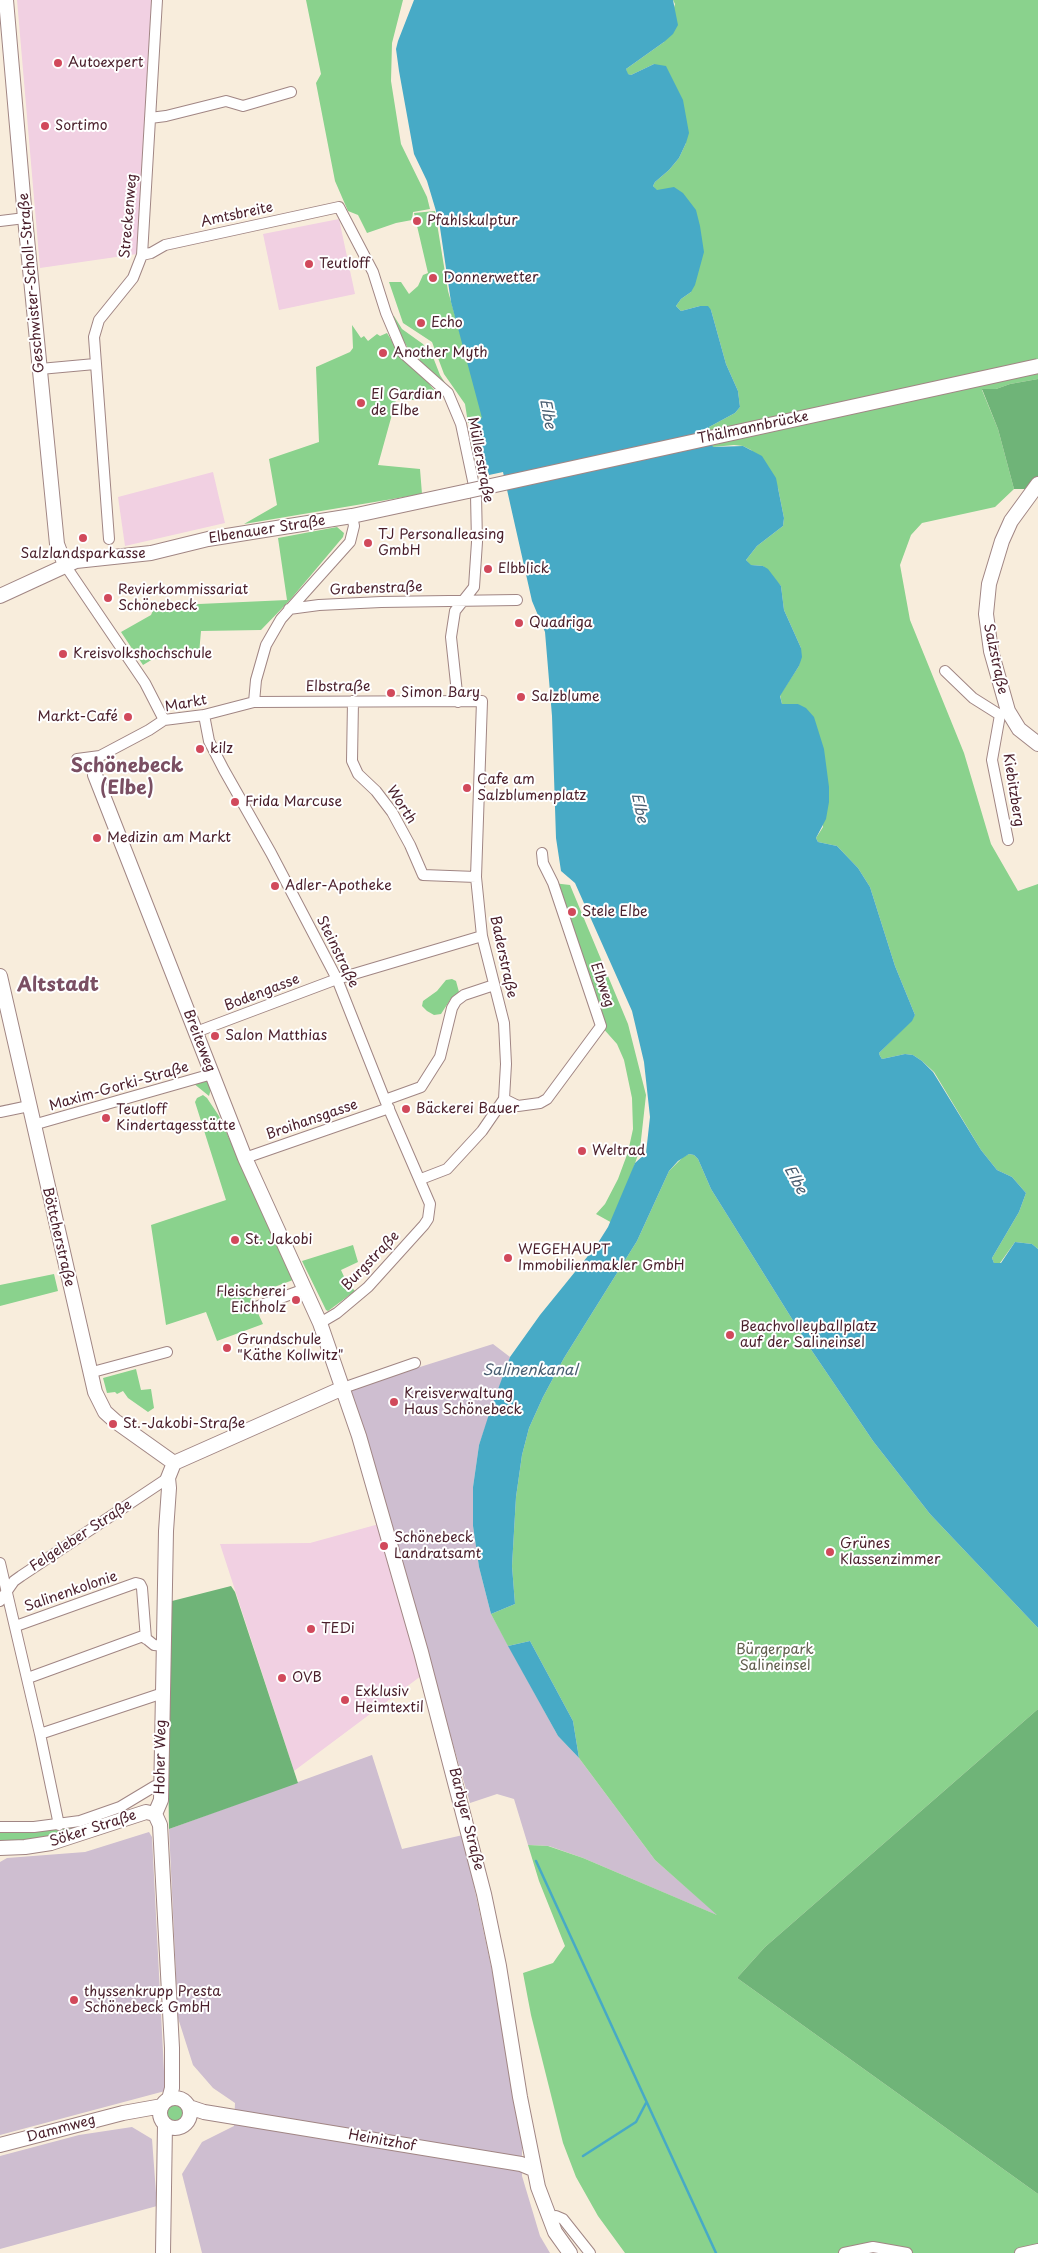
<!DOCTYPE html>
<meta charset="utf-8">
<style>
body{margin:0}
canvas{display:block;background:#f8eddc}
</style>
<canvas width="1038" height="2253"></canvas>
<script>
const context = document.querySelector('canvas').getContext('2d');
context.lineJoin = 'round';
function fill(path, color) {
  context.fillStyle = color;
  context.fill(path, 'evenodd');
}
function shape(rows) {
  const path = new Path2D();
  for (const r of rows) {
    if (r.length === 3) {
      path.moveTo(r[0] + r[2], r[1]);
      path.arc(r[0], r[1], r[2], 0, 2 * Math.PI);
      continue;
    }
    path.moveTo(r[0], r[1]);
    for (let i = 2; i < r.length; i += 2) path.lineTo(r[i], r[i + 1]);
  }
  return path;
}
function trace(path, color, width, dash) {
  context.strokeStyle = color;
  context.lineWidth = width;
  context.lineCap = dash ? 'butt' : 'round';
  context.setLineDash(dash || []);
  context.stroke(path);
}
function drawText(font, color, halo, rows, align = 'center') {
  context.font = font + ' "Playpen Sans",sans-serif';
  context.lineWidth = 4;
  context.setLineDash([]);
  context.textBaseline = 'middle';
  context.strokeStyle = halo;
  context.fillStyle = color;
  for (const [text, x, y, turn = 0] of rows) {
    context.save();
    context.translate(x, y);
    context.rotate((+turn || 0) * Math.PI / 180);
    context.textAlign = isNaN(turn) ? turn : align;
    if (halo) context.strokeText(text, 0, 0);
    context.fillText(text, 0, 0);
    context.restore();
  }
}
fill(shape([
 [17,0,154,0,137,254,40,268],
 [339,219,355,294,279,310,263,234],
 [213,472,225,523,125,546,118,497],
 [379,1524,421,1676,294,1771,220,1544,310,1543]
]), '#f1d0e2');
fill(shape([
 [493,1344,510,1357,479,1445,473,1487,473,1526,479,1567,491,1614,558,1736,579,1758,655,1860,719,1916,583,1858,549,1846,528,1845,514,1799,497,1794,470,1803,350,1389],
 [372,1755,402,1849,463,1835,498,1999,522,2142,522,2176,540,2236,550,2253,202,2253,182,2174,202,2142,234,2126,235,2103,213,2088,193,2065,178,2018,169,1829],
 [149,1832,152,1837,165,2091,0,2135,0,1862,7,1858,85,1852],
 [132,2127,152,2139,157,2206,0,2249,0,2156,79,2135]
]), '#cebed0');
fill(shape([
 [306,0,403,0,392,43,391,81,401,144,427,197,430,209,413,212,412,220,396,223,367,233,358,215,348,211,335,181,316,83,321,74],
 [673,0,1038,0,1038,379,1010,384,996,389,982,390,998,429,1014,489,995,507,922,523,911,535,900,565,910,620,964,753,991,844,1018,891,1038,884,1038,1249,1032,1244,1015,1242,1000,1263,994,1263,992,1258,1019,1212,1026,1193,1012,1177,997,1170,981,1150,934,1072,922,1061,913,1055,905,1054,882,1059,880,1056,879,1053,911,1021,915,1015,895,966,870,887,858,868,837,846,818,842,816,838,823,827,798,704,782,704,780,695,799,666,801,648,784,610,781,586,763,566,750,565,746,560,757,546,783,526,784,518,778,488,751,450,743,446,734,445,713,447,709,427,735,413,740,407,738,391,726,364,711,310,700,306,681,311,676,306,681,299,691,292,657,191,653,186,655,182,669,170,679,158,686,143,654,64,631,75,627,74,626,69,664,42,675,4],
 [435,211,448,291,485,421,468,423,465,404,444,374,432,342,403,323,389,282,401,282,409,294,418,286,423,275,428,273,414,213],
 [394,316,402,329,423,344,425,347,414,358,395,327,391,317],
 [352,325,361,338,364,336,368,341,377,334,380,336,387,333,403,359,427,381,442,400,396,400,378,465,420,469,422,494,244,524,277,505,269,459,319,442,316,367,350,352,353,348],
 [426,352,431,352,440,375,460,406,463,421,443,383,418,361],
 [337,527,344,533,343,537,290,600,261,630,201,631,199,654,176,654,175,658,153,659,143,665,121,632,151,615,155,606,287,600,278,538],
 [553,883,570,885,628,1024,646,1095,640,1149,614,1224,596,1214,605,1204,618,1179,628,1152,633,1129,632,1098,624,1060,617,1044,601,1026],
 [452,979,456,981,459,992,450,1000,441,1014,434,1015,427,1011,422,1006,423,1001,437,991,446,980],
 [206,1080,212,1085,209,1096,193,1083],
 [203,1095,207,1098,219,1116,293,1280,250,1296,263,1324,217,1341,206,1312,166,1325,151,1225,226,1200,195,1102,197,1098],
 [689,1154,694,1155,698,1159,711,1189,812,1351,873,1441,930,1514,1038,1628,1038,1709,765,1947,737,1978,1038,2194,1038,2253,625,2253,598,2216,576,2177,563,2143,531,2015,523,1973,553,1963,565,1946,539,1881,528,1845,548,1846,583,1858,717,1915,655,1860,579,1758,573,1721,530,1641,508,1646,491,1614,515,1604,512,1566,516,1497,522,1455,529,1428,543,1397,564,1358,637,1241,669,1171,683,1157],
 [353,1245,358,1262,341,1270,346,1281,355,1291,328,1311,326,1310,302,1261],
 [54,1274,58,1291,0,1306,0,1285],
 [136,1369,141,1390,151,1389,154,1408,148,1412,128,1398,123,1391,117,1394,115,1392,107,1393,103,1378],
 [89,1823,73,1833,33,1841,0,1842,0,1830],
 [175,2113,8]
]), '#8ad28d');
fill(shape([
 [1038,379,1038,489,1014,489,998,429,982,389,996,389,1010,384],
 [231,1586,235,1592,298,1783,169,1829,168,1757,172,1601],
 [1038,1709,1038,2194,737,1978,765,1947]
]), '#6fb478');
fill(shape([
 [414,0,673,0,678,25,673,34,664,42,626,69,628,74,631,75,654,64,666,66,683,100,689,133,686,143,679,158,669,170,655,182,653,186,657,190,674,187,683,193,696,210,700,226,704,252,695,285,691,292,681,299,676,306,681,311,700,306,708,306,711,310,726,364,738,391,740,407,735,413,709,427,713,447,743,446,762,456,776,478,784,518,783,526,757,546,746,560,751,565,763,566,768,569,781,586,784,610,801,648,802,657,799,666,780,696,782,704,798,704,806,708,814,717,824,749,829,787,829,802,826,819,816,838,818,842,837,846,858,868,870,887,895,966,915,1015,912,1021,879,1053,880,1056,882,1059,905,1054,913,1055,922,1061,933,1072,981,1150,997,1170,1012,1177,1026,1193,1019,1212,992,1258,994,1263,1001,1263,1015,1242,1032,1244,1038,1249,1038,1628,930,1514,873,1441,812,1351,711,1189,698,1159,694,1155,689,1154,678,1161,669,1171,637,1241,564,1358,543,1397,529,1428,522,1455,516,1497,512,1566,515,1604,491,1614,479,1567,473,1526,473,1487,479,1445,491,1408,510,1357,540,1315,596,1246,608,1227,635,1163,646,1153,650,1117,644,1062,632,1011,575,883,561,871,556,838,552,716,545,632,532,601,503,472,489,475,474,420,482,418,451,302,439,221,427,181,414,154,399,71,396,49,398,41],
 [530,1641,573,1721,579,1758,558,1736,508,1646]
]), '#47aac6');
trace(shape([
 [536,1861,716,2253],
 [583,2156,636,2122,646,2103]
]), '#47aac6', 2.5);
const street = shape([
 [150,118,166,116,226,101,243,106,291,92],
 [0,221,25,218],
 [142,255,151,253,165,245,339,207,373,272,386,313,403,353,448,393,461,424,476,495,477,542,474,587,455,611,451,637,458,702],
 [40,369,95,364],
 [109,539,94,337,99,320,133,278,142,255,157,0],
 [65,565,145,683,164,720],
 [289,609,319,605,381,602,517,600],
 [945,671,973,698,1000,715],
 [353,701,352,761,358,774,376,791,392,812,410,845,423,875,476,877],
 [254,702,256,680,266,645,281,619,350,542,354,526,352,516],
 [1008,711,1000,715,992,760,1008,840],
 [204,715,209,741,224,770,271,853,337,979,385,1100,430,1204,428,1219,424,1225,368,1287,337,1313,320,1323],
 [77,759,100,756],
 [95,775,95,765,100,756,149,730,164,720,204,715,254,702,482,701,476,877,482,936,504,1023,506,1064,504,1099,482,1131,447,1169,421,1179],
 [196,1032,337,979,482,936],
 [504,1099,518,1106,540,1103,547,1099,601,1026,553,883,543,863,542,853],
 [385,1100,421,1087,440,1057,452,1008,456,1001,464,995,494,985],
 [0,1112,29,1106],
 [33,1125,212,1074],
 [245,1158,389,1108],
 [256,1307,305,1289],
 [89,1373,167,1352],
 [343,1388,415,1363],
 [0,1563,40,1734,59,1825],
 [0,1601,14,1581,21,1576,168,1478],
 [16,1626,136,1583,140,1584,142,1588,146,1639],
 [28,1678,143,1636,154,1645,165,1646],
 [40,1734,163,1693],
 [0,1827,34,1827,80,1821,120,1807,155,1786,161,1786],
 [549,2218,556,2216,563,2219,590,2253],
 [844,2253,873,2247,907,2253],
 [1020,2253,1038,2249]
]);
const secondary = shape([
 [6,0,25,218,57,544,65,565],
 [1038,484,1011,521,1002,541,989,584,986,614,991,651,1008,711,1019,729,1038,744],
 [0,596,76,561,151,553,208,539,352,516,468,491],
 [95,775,245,1158,320,1323,359,1436,421,1652,484,1894,499,1966,520,2097,538,2187,555,2232,570,2253],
 [0,976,95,1392,105,1412,115,1421,174,1463],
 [174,1463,343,1388],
 [155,1814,161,1800,166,1531,169,1488,168,1478,174,1463],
 [155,1814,160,1825,172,2048,172,2088,169,2099],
 [0,1848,25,1847,51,1843,146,1812,155,1814],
 [175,2113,15],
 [189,2107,204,2112,521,2164,533,2169],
 [0,2145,123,2113,162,2106],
 [163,2253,165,2124]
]);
trace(street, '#a18684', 12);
trace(secondary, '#a18684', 16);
trace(street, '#fff', 10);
trace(secondary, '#fff', 14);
const secondaryBridge = shape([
 [468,491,1038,366]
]);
trace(secondaryBridge, '#a18684', 16, []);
trace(secondaryBridge, '#fff', 14);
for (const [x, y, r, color] of [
 [58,63,5,"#d1495b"],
 [45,126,5,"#d1495b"],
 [417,221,5,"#d1495b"],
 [309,264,5,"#d1495b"],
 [433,278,5,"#d1495b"],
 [421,323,5,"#d1495b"],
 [383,353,5,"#d1495b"],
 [361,403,5,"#d1495b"],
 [83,538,5,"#d1495b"],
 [368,543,5,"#d1495b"],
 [488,569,5,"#d1495b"],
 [108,598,5,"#d1495b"],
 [519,623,5,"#d1495b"],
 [63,654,5,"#d1495b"],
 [391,693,5,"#d1495b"],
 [521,697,5,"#d1495b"],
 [128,717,5,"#d1495b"],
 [200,749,5,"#d1495b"],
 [467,788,5,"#d1495b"],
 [235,802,5,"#d1495b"],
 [97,838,5,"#d1495b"],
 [275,886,5,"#d1495b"],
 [572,912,5,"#d1495b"],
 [215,1036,5,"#d1495b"],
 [406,1109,5,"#d1495b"],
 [106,1118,5,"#d1495b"],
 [582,1151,5,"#d1495b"],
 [235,1240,5,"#d1495b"],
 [508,1258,5,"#d1495b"],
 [296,1300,5,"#d1495b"],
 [730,1335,5,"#d1495b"],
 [227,1348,5,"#d1495b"],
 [394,1402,5,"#d1495b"],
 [113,1424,5,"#d1495b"],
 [384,1546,5,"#d1495b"],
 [830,1552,5,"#d1495b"],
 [311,1629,5,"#d1495b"],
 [282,1678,5,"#d1495b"],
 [345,1700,5,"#d1495b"],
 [74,2000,5,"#d1495b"]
]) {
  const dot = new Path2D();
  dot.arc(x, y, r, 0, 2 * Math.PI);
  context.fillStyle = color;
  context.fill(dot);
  trace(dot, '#fff', 2);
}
drawText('14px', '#4a1f2b', '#fff', [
 ["Autoexpert",68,63],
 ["Sortimo",55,126],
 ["Pfahlskulptur",427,221],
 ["Teutloff",319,264],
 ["Donnerwetter",443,278],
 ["Echo",431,323],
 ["Another Myth",393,353],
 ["El Gardian",371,395],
 ["de Elbe",371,411],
 ["TJ Personalleasing",378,535],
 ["GmbH",378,551],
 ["Salzlandsparkasse",83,554,"center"],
 ["Elbblick",498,569],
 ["Revierkommissariat",118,590],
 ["Schönebeck",118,606],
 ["Quadriga",529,623],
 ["Kreisvolkshochschule",73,654],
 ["Simon Bary",401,693],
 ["Salzblume",531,697],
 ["Markt-Café",118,717,"right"],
 ["kilz",210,749],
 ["Cafe am",477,780],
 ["Salzblumenplatz",477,796],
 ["Frida Marcuse",245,802],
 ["Medizin am Markt",107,838],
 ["Adler-Apotheke",285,886],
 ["Stele Elbe",582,912],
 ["Salon Matthias",225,1036],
 ["Bäckerei Bauer",416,1109],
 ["Teutloff",116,1110],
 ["Kindertagesstätte",116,1126],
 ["Weltrad",592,1151],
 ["St. Jakobi",245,1240],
 ["WEGEHAUPT",518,1250],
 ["Immobilienmakler GmbH",518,1266],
 ["Fleischerei",286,1292,"right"],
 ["Eichholz",286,1308,"right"],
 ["Beachvolleyballplatz",740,1327],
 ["auf der Salineinsel",740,1343],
 ["Grundschule",237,1340],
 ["\"Käthe Kollwitz\"",237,1356],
 ["Kreisverwaltung",404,1394],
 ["Haus Schönebeck",404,1410],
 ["St.-Jakobi-Straße",123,1424],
 ["Schönebeck",394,1538],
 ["Landratsamt",394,1554],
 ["Grünes",840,1544],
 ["Klassenzimmer",840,1560],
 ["TEDi",321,1629],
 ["OVB",292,1678],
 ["Exklusiv",355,1692],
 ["Heimtextil",355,1708],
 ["thyssenkrupp Presta",84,1992],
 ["Schönebeck GmbH",84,2008]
], 'left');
drawText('14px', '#4a1f2b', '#fff', [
 ["Amtsbreite",237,215,-12],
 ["Streckenweg",129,216,-85],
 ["Geschwister-Scholl-Straße",32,283,-95],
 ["Thälmannbrücke",753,428,-12],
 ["Müllerstraße",480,460,79],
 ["Elbenauer Straße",267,530,-9],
 ["Grabenstraße",376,589,-2],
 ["Salzstraße",995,659,78],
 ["Elbstraße",338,687],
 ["Markt",186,704,-10],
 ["Kiebitzberg",1013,790,81],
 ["Worth",401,805,57],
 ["Steinstraße",337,952,64],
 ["Baderstraße",503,957,78],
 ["Elbweg",602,985,71],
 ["Bodengasse",262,993,-21],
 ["Breiteweg",199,1041,69],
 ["Maxim-Gorki-Straße",119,1087,-16],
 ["Broihansgasse",312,1120,-19],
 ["Böttcherstraße",58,1237,77],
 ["Burgstraße",371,1261,-46],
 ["Felgeleber Straße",81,1536,-33],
 ["Salinenkolonie",71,1592,-19],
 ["Hoher Weg",161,1757,-89],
 ["Barbyer Straße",466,1819,76],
 ["Söker Straße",93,1829,-18],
 ["Dammweg",61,2129,-15],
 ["Heinitzhof",382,2141,10]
]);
drawText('14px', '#605e4d', '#fff', [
 ["Bürgerpark",775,1650],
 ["Salineinsel",775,1666]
]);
drawText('italic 15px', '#495e71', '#fff', [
 ["Elbe",547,414,79],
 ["Elbe",639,808,77],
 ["Elbe",795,1180,61],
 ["Salinenkanal",530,1371]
]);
drawText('bold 19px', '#7a4f63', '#fff', [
 ["Schönebeck",127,767],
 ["(Elbe)",127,789],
 ["Altstadt",58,986]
]);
</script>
